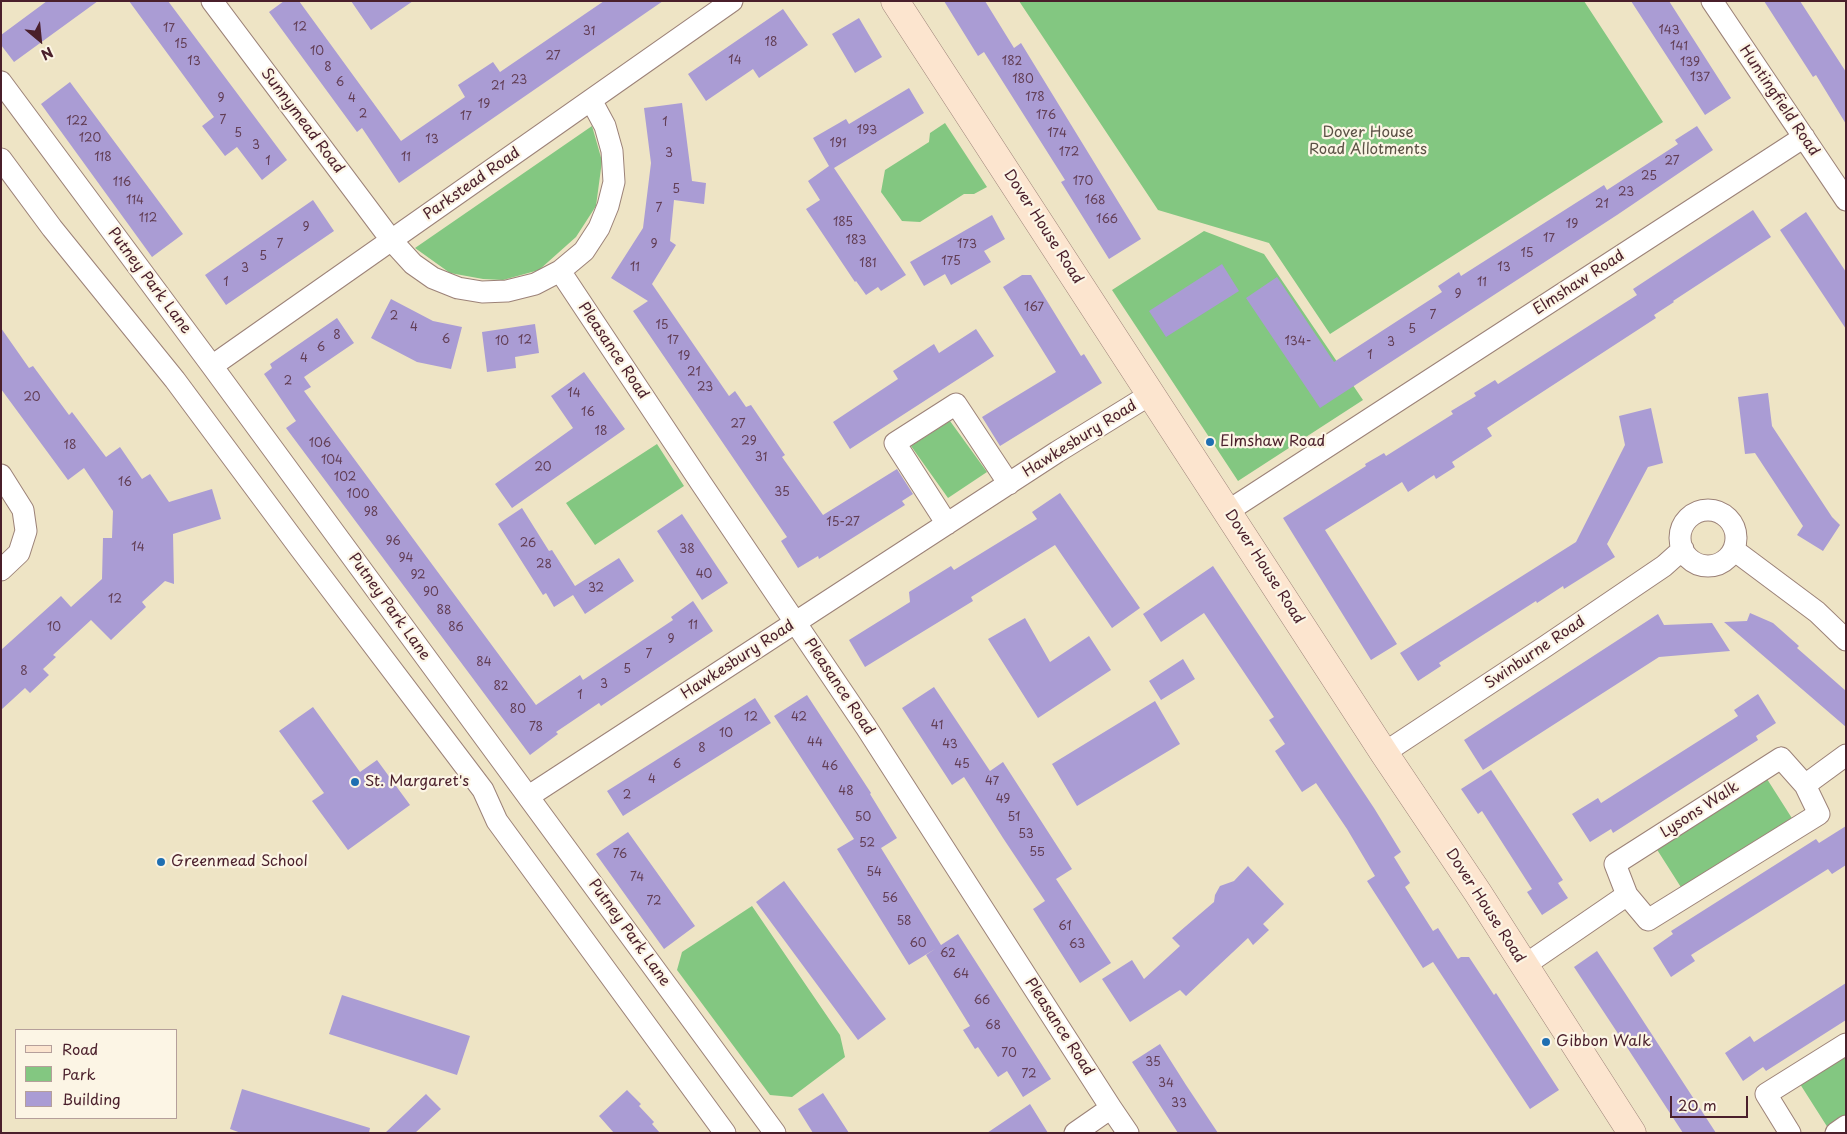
<!DOCTYPE html>
<style>
body{margin:0}
#map{position:relative;width:1847px;height:1134px;overflow:hidden;background:#eee4c5;font-family:"Playpen Sans",sans-serif}
canvas{display:block}
.frame{position:absolute;inset:0;border:2px solid #4a1f2b;pointer-events:none}
.legend{position:absolute;left:15px;top:1029px;width:162px;height:90px;box-sizing:border-box;background:#fcf5e5;border:1px solid #b59f9b;margin:0;padding:6px 9px;list-style:none;font-size:15px;color:#4a1f2b}
.legend li{display:flex;align-items:center;gap:10px;height:25px}
.legend b{width:25px;border:1px solid #b59f9b}
.north{position:absolute;left:15px;top:15px;width:50px;height:50px;-webkit-text-stroke:4px #fcf5e5;paint-order:stroke;rotate:152deg;font-size:14px;font-weight:700;line-height:20px;text-align:center;color:#4a1f2b}
.north::after{content:'';display:block;margin:auto;width:18px;height:22px;background:#4a1f2b;clip-path:polygon(50% 0,100% 100%,50% 72%,0 100%)}
.scale{position:absolute;left:1670px;top:1096px;width:78px;height:22px;box-sizing:border-box;border:2px solid #4a1f2b;border-top:0;padding-left:6px;font-size:15px;line-height:18px;white-space:nowrap;color:#4a1f2b;-webkit-text-stroke:4px #fcf5e5;paint-order:stroke}
</style>
<div id="map">
<canvas width="1847" height="1134"></canvas>
<div class="frame"></div>
<ul class="legend">
<li><b style="height:6px;background:#fce5cf"></b>Road</li>
<li><b style="height:14px;background:#83c781"></b>Park</li>
<li><b style="height:14px;background:#aa9cd4"></b>Building</li>
</ul>
<div class="north">N</div>
<div class="scale">20 m</div>
</div>
<script>
const context = document.querySelector('canvas').getContext('2d');
context.lineJoin = 'round';
function fill(path, color) {
  context.fillStyle = color;
  context.fill(path, 'evenodd');
}
function shape(rows) {
  const path = new Path2D();
  for (const r of rows) {
    if (r.length === 3) {
      path.moveTo(r[0] + r[2], r[1]);
      path.arc(r[0], r[1], r[2], 0, 2 * Math.PI);
      continue;
    }
    path.moveTo(r[0], r[1]);
    for (let i = 2; i < r.length; i += 2) path.lineTo(r[i], r[i + 1]);
  }
  return path;
}
function trace(path, color, width, dash) {
  context.strokeStyle = color;
  context.lineWidth = width;
  context.lineCap = dash ? 'butt' : 'round';
  context.setLineDash(dash || []);
  context.stroke(path);
}
function drawText(font, color, halo, rows, align = 'center') {
  context.font = font + ' "Playpen Sans",sans-serif';
  context.lineWidth = 4.5;
  context.setLineDash([]);
  context.textBaseline = 'middle';
  context.strokeStyle = halo;
  context.fillStyle = color;
  for (const [text, x, y, turn = 0] of rows) {
    context.save();
    context.translate(x, y);
    context.rotate((+turn || 0) * Math.PI / 180);
    context.textAlign = isNaN(turn) ? turn : align;
    if (halo) context.strokeText(text, 0, 0);
    context.fillText(text, 0, 0);
    context.restore();
  }
}
fill(shape([
 [1019,1,1584,1,1663,122,1330,334,1269,243,1158,210],
 [945,123,987,187,974,194,964,194,920,222,902,221,881,192,885,170,929,142,930,133],
 [592,126,602,161,596,206,576,237,539,270,503,280,483,279,450,273,415,248],
 [1204,231,1264,254,1363,400,1238,481,1112,290],
 [950,421,987,472,948,498,911,446],
 [657,444,684,486,595,545,566,503],
 [1767,779,1795,823,1684,892,1656,848],
 [752,906,840,1035,845,1057,792,1097,770,1095,677,970,682,952],
 [1846,1055,1846,1117,1828,1128,1800,1084]
]), '#83c781');
fill(shape([
 [47,1,98,1,14,62,1,45,1,35],
 [129,1,168,1,287,160,262,180,237,147,225,156,202,126,214,117],
 [284,1,299,1,401,141,465,97,458,85,493,62,500,72,604,1,663,1,399,183,362,128,357,132,269,12],
 [351,1,413,1,371,30],
 [944,1,985,1,1014,48,1021,43,1141,239,1109,259,1061,182,1065,180,984,52,978,56],
 [1631,1,1669,1,1731,98,1705,115],
 [1764,1,1800,1,1846,72,1846,124,1816,75,1813,77],
 [783,9,808,45,759,78,753,69,706,101,688,74],
 [859,18,882,57,855,73,832,34],
 [70,82,183,234,152,257,41,104],
 [909,88,924,113,834,168,906,275,881,291,878,287,866,295,856,281,855,282,806,209,820,200,808,181,829,166,813,138,846,119,849,124],
 [682,103,692,181,706,183,704,204,674,200,670,241,676,245,652,284,729,396,735,391,746,407,751,405,785,455,782,457,823,515,897,469,913,494,902,501,905,505,819,559,818,556,798,568,781,541,787,537,633,311,648,301,611,278,643,228,651,163,644,108],
 [1697,126,1713,150,1617,215,1320,408,1246,298,1277,277,1334,362,1442,292,1438,286,1459,272,1461,276,1604,185,1607,190,1678,144,1675,140],
 [313,200,334,231,226,305,205,275],
 [1753,210,1771,237,1673,301,1674,302,1654,315,1656,318,1487,428,1492,436,1452,462,1455,467,1436,479,1434,475,1408,492,1402,482,1325,530,1397,644,1371,660,1283,518,1366,466,1365,464,1384,453,1386,456,1453,414,1451,411,1476,396,1474,393,1495,380,1498,384,1637,295,1633,289],
 [1806,212,1846,272,1846,329,1780,230],
 [992,215,1005,239,984,251,991,262,951,285,945,274,924,286,910,262],
 [1222,264,1239,291,1166,337,1149,311],
 [1022,275,1031,275,1081,356,1084,354,1102,383,1000,446,982,417,1056,372,1003,287],
 [391,299,433,321,462,327,451,369,417,362,371,338],
 [337,318,354,343,304,377,311,387,304,391,536,705,580,675,583,680,673,620,671,617,693,601,713,631,601,706,599,703,556,732,558,734,530,755,286,428,296,421,264,374,272,368,270,364],
 [535,324,539,353,515,357,516,368,487,372,482,332],
 [1,328,29,368,33,366,69,415,72,412,106,457,120,447,142,479,150,474,169,502,212,489,221,519,173,534,174,584,165,581,142,602,146,607,111,640,91,620,53,655,56,657,43,669,49,675,30,693,25,688,1,710,1,650,61,596,71,607,102,579,103,538,112,538,113,511,84,468,68,480,1,389],
 [976,329,994,356,850,449,833,422,898,379,893,371,934,344,939,353],
 [584,372,625,429,512,508,495,484,573,428,551,396],
 [1768,393,1772,426,1832,517,1840,525,1823,551,1797,535,1803,526,1755,453,1745,454,1738,397],
 [1651,408,1663,463,1648,467,1607,544,1615,557,1564,589,1563,586,1537,603,1536,601,1439,663,1441,666,1418,681,1400,653,1576,542,1625,445,1619,416],
 [1060,493,1140,608,1112,628,1055,545,971,597,973,601,865,667,849,640,910,602,909,592,951,566,954,570,1037,519,1032,512],
 [522,508,549,551,552,550,575,586,619,558,634,581,585,614,573,595,554,607,546,593,543,595,498,524],
 [682,514,728,583,702,600,657,531],
 [1213,566,1374,808,1401,852,1394,857,1410,883,1405,887,1433,931,1438,928,1458,959,1461,957,1469,957,1494,995,1496,993,1559,1090,1530,1109,1433,962,1423,968,1367,881,1375,876,1347,829,1316,783,1302,792,1275,751,1285,744,1269,720,1274,717,1204,613,1161,642,1143,614],
 [1750,613,1773,623,1799,646,1797,648,1846,691,1846,727,1724,622,1747,621],
 [1658,614,1664,625,1712,623,1730,651,1659,657,1483,770,1464,740],
 [1025,618,1050,662,1089,636,1111,670,1038,718,988,639],
 [1183,659,1195,679,1161,700,1149,681],
 [934,687,990,771,1003,762,1072,869,1056,879,1111,963,1080,983,1033,909,1045,901,1003,838,964,777,952,785,902,708],
 [1758,694,1776,723,1756,736,1758,740,1613,833,1611,829,1590,842,1572,814,1598,798,1601,803,1738,716,1734,710],
 [807,695,871,793,870,794,897,838,881,848,941,945,958,934,1051,1079,1023,1097,1007,1071,998,1077,978,1047,975,1049,963,1030,970,1026,926,955,935,949,909,965,837,849,854,839,774,716],
 [755,698,771,723,623,816,607,791],
 [1155,701,1180,744,1077,806,1052,764],
 [313,707,360,772,377,760,410,805,348,850,312,801,324,793,279,731],
 [1491,770,1563,880,1558,883,1568,898,1542,915,1527,892,1532,889,1482,811,1478,814,1461,789],
 [1846,826,1846,865,1832,874,1828,869,1691,955,1695,961,1671,977,1653,948,1673,934,1671,931,1816,839,1819,843],
 [628,832,695,926,664,949,596,854],
 [1248,866,1284,904,1263,924,1269,930,1253,945,1248,938,1186,996,1180,990,1130,1022,1102,979,1132,960,1144,979,1180,946,1172,938,1214,902,1215,895,1220,886,1234,881],
 [784,881,886,1019,858,1040,756,902],
 [1597,951,1625,993,1716,1133,1683,1133,1615,1029,1574,967],
 [1846,983,1846,1020,1766,1071,1763,1067,1743,1081,1725,1053,1750,1036,1754,1042],
 [342,995,470,1036,457,1075,329,1034],
 [1160,1044,1186,1085,1218,1133,1178,1133,1132,1062],
 [242,1089,370,1128,369,1133,241,1133,230,1129],
 [627,1090,641,1104,639,1106,654,1122,652,1124,660,1133,614,1133,599,1116],
 [823,1093,838,1116,849,1133,813,1133,798,1109],
 [426,1094,441,1109,415,1133,385,1133],
 [1030,1104,1048,1133,987,1133]
]), '#aa9cd4');
const street = shape([
 [212,1,392,241,413,264,433,278,458,288,482,292,507,291,535,284,560,271,584,251,599,228,608,206,614,182,612,151,605,126,591,100],
 [1712,1,1846,200],
 [1,82,212,366,775,1133],
 [1,159,52,228,175,380,299,547,483,790,497,821,725,1133],
 [560,271,701,483,866,727,1111,1108],
 [212,366,732,1],
 [1,475,23,510,26,531,19,553,1,570],
 [1708,538,28],
 [1228,511,1804,137],
 [947,524,895,443,956,404,1009,484],
 [1734,550,1817,612,1846,640],
 [1384,753,1546,646,1664,566,1683,549],
 [1781,758,1805,785,1819,814,1648,920,1627,895,1615,864,1781,758],
 [1805,785,1846,755],
 [529,796,1057,452,1151,394],
 [1525,965,1627,895],
 [1075,1133,1111,1108,1128,1133],
 [1790,1133,1766,1094,1846,1044],
 [1836,1133,1846,1126]
]);
const secondary = shape([
 [895,1,1384,753,1478,893,1632,1133]
]);
trace(street, '#9c8278', 23);
trace(secondary, '#9c8278', 29);
trace(street, '#fff', 21);
trace(secondary, '#fce5cf', 28);
for (const [x, y, r, color] of [
 [1210,442,5,"#1f6fb2"],
 [355,782,5,"#1f6fb2"],
 [161,862,5,"#1f6fb2"],
 [1546,1042,5,"#1f6fb2"]
]) {
  const dot = new Path2D();
  dot.arc(x, y, r, 0, 2 * Math.PI);
  context.fillStyle = color;
  context.fill(dot);
  trace(dot, '#fcf5e5', 2);
}
drawText('12px', '#623e55', null, [
 ["12",300,28],
 ["17",169,29],
 ["143",1669,31],
 ["31",589,32],
 ["18",771,43],
 ["15",181,45],
 ["141",1679,47],
 ["10",317,52],
 ["27",553,57],
 ["14",735,61],
 ["13",194,62],
 ["182",1012,62],
 ["139",1690,63],
 ["8",328,68],
 ["137",1700,78],
 ["180",1023,80],
 ["23",519,81],
 ["6",340,83],
 ["21",498,87],
 ["178",1035,98],
 ["9",221,99],
 ["4",352,99],
 ["19",484,105],
 ["2",363,115],
 ["176",1046,116],
 ["17",466,117],
 ["7",223,121],
 ["122",77,122],
 ["1",665,123],
 ["193",867,131],
 ["5",238,134],
 ["174",1057,134],
 ["120",90,139],
 ["13",432,140],
 ["191",838,144],
 ["3",256,146],
 ["172",1069,153],
 ["3",669,154],
 ["118",103,158],
 ["11",406,158],
 ["1",268,162],
 ["27",1672,162],
 ["25",1649,177],
 ["170",1083,182],
 ["116",122,183],
 ["5",676,190],
 ["23",1626,193],
 ["114",135,201],
 ["168",1095,201],
 ["21",1602,205],
 ["7",659,209],
 ["112",148,219],
 ["166",1107,220],
 ["185",843,223],
 ["19",1572,225],
 ["9",306,228],
 ["17",1549,239],
 ["183",856,241],
 ["7",280,245],
 ["9",654,245],
 ["173",967,245],
 ["15",1527,254],
 ["5",263,257],
 ["175",951,262],
 ["181",868,264],
 ["11",635,268],
 ["13",1504,268],
 ["3",245,269],
 ["1",226,283],
 ["11",1482,283],
 ["9",1458,295],
 ["167",1034,308],
 ["7",1433,316],
 ["2",394,317],
 ["15",662,326],
 ["4",414,328],
 ["5",1412,330],
 ["8",337,336],
 ["6",446,340],
 ["12",525,341],
 ["17",673,341],
 ["10",502,342],
 ["134-",1298,342],
 ["3",1391,343],
 ["6",321,348],
 ["1",1370,356],
 ["19",684,357],
 ["4",304,359],
 ["21",694,373],
 ["2",288,382],
 ["23",705,388],
 ["14",574,394],
 ["20",32,398],
 ["16",588,413],
 ["27",738,425],
 ["18",601,432],
 ["29",749,442],
 ["106",320,444],
 ["18",70,446],
 ["31",761,458],
 ["104",332,461],
 ["20",543,468],
 ["102",345,478],
 ["16",125,483],
 ["35",782,493],
 ["100",358,495],
 ["98",371,513],
 ["15-27",843,523],
 ["96",393,542],
 ["26",528,544],
 ["14",138,548],
 ["38",687,550],
 ["94",406,559],
 ["28",544,565],
 ["40",704,575],
 ["92",418,576],
 ["32",596,589],
 ["90",431,593],
 ["12",115,600],
 ["88",444,611],
 ["11",693,626],
 ["10",54,628],
 ["86",456,628],
 ["9",671,640],
 ["7",649,655],
 ["84",484,663],
 ["5",627,670],
 ["8",24,672],
 ["3",604,685],
 ["82",501,687],
 ["1",580,696],
 ["80",518,710],
 ["12",751,718],
 ["42",799,718],
 ["41",937,726],
 ["78",536,728],
 ["10",726,734],
 ["44",815,743],
 ["43",950,745],
 ["8",702,749],
 ["6",677,765],
 ["45",962,765],
 ["46",830,767],
 ["4",652,780],
 ["47",992,782],
 ["48",846,792],
 ["2",627,796],
 ["49",1003,800],
 ["50",863,818],
 ["51",1014,818],
 ["53",1026,835],
 ["52",867,844],
 ["55",1037,853],
 ["76",620,855],
 ["54",874,873],
 ["74",637,878],
 ["56",890,899],
 ["72",654,902],
 ["58",904,922],
 ["61",1065,927],
 ["60",918,944],
 ["63",1077,945],
 ["62",948,954],
 ["64",961,975],
 ["66",982,1001],
 ["68",993,1026],
 ["70",1009,1054],
 ["35",1153,1063],
 ["72",1029,1075],
 ["34",1166,1084],
 ["33",1179,1104]
]);
drawText('15px', '#4a1f2b', '#fcf5e5', [
 ["Huntingfield Road",1779,101,56],
 ["Sunnymead Road",302,121,53],
 ["Parkstead Road",472,184,-35],
 ["Dover House Road",1043,227,57],
 ["Putney Park Lane",149,281,53],
 ["Elmshaw Road",1579,283,-33],
 ["Pleasance Road",613,351,56],
 ["Hawkesbury Road",1080,439,-32],
 ["Dover House Road",1264,567,57],
 ["Putney Park Lane",389,607,54],
 ["Swinburne Road",1535,653,-34],
 ["Hawkesbury Road",738,660,-33],
 ["Pleasance Road",839,687,56],
 ["Lysons Walk",1700,810,-33],
 ["Dover House Road",1485,906,57],
 ["Putney Park Lane",629,933,54],
 ["Pleasance Road",1059,1027,57]
]);
drawText('15px', '#5b5145', '#fcf5e5', [
 ["Dover House",1368,133],
 ["Road Allotments",1368,150]
]);
drawText('15px', '#4a1f2b', '#fcf5e5', [
 ["Elmshaw Road",1220,442],
 ["St. Margaret's",365,782],
 ["Greenmead School",171,862],
 ["Gibbon Walk",1556,1042]
], 'left');
</script>
